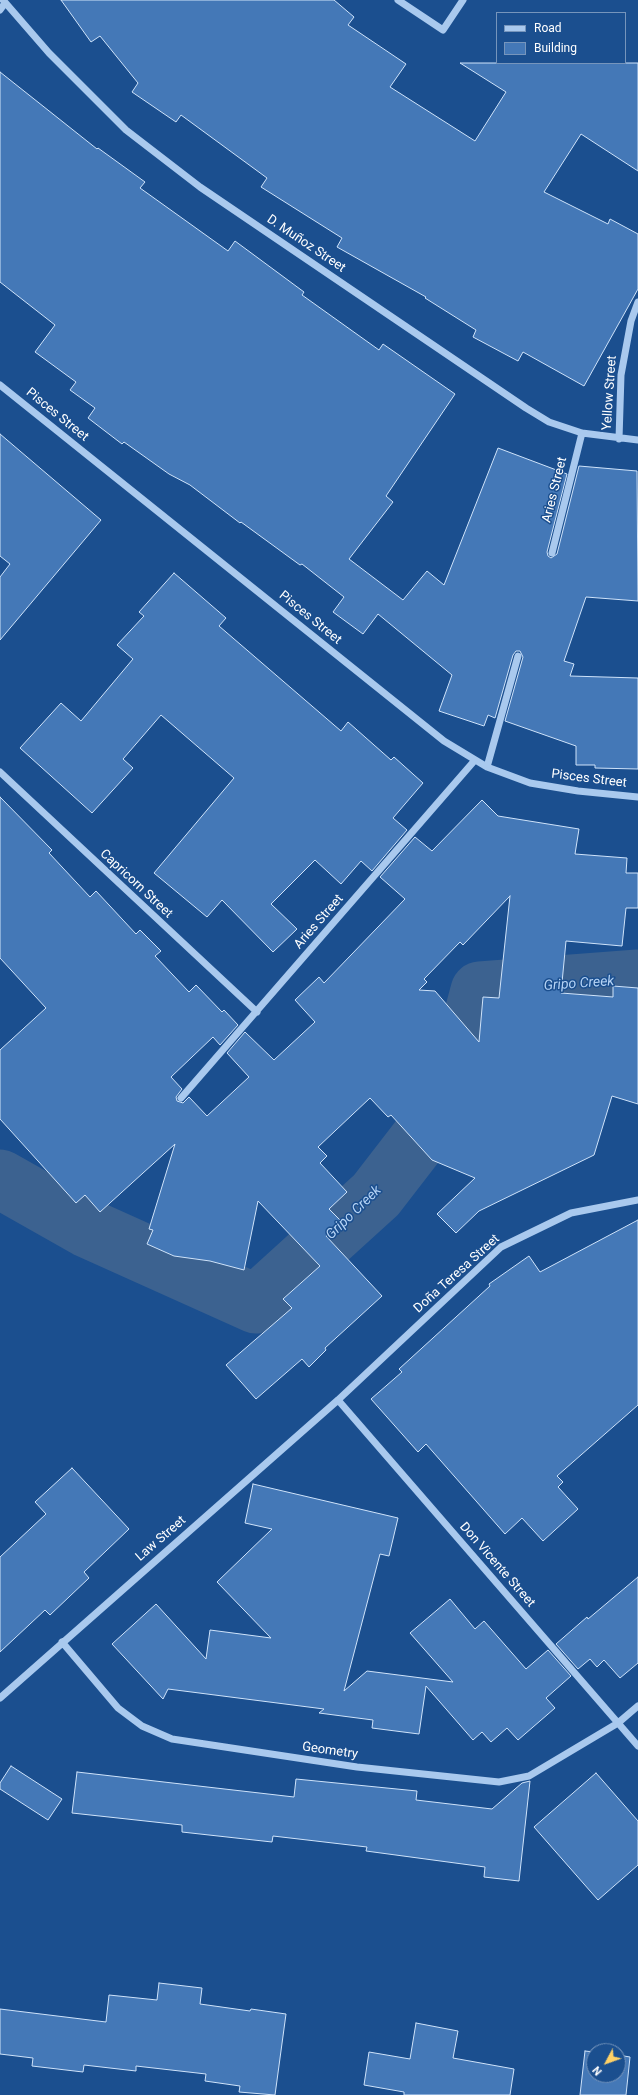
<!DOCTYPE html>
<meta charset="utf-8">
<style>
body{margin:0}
#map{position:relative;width:638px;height:2095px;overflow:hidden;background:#1b4f8f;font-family:Roboto,sans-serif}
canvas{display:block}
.legend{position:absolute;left:496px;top:12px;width:130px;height:52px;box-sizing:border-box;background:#1b4f8f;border:1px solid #7695bc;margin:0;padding:5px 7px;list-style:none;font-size:12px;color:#fff}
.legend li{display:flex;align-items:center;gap:8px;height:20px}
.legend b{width:20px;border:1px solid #7695bc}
.north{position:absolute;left:586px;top:2043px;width:40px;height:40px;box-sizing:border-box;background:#1b4f8f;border:1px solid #7695bc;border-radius:50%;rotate:229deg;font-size:11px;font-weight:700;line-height:16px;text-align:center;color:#fff}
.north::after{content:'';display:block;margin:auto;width:14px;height:18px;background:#ffd166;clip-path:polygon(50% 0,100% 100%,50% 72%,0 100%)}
</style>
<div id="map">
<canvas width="638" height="2095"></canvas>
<ul class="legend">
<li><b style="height:5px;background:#a9c9ee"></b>Road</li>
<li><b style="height:11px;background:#4478b7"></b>Building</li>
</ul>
<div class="north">N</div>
</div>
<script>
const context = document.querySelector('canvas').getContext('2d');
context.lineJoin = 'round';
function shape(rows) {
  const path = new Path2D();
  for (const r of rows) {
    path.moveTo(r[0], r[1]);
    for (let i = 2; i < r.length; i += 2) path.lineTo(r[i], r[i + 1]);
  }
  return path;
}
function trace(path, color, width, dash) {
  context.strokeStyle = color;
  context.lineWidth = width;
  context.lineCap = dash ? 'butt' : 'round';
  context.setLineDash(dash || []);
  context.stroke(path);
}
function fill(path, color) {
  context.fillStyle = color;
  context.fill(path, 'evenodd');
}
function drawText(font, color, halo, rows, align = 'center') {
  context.font = font + ' Roboto,sans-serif';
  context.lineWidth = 3;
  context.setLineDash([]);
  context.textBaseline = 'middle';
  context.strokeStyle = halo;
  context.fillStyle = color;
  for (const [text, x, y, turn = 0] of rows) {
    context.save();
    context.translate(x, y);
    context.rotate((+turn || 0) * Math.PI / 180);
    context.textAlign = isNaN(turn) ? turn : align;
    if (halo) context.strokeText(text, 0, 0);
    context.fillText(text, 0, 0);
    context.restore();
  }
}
trace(shape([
 [0,1179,87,1228,256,1304,376,1195,420,1138,456,1080,480,991,638,979]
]), '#3c6290', 59);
const building = shape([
 [61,0,334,0,354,17,348,25,406,64,390,87,475,141,506,92,460,63,638,63,638,171,581,134,544,192,608,224,610,219,638,234,638,289,584,386,523,352,518,361,473,337,476,330,425,298,426,297,337,247,342,238,261,187,267,178,181,115,176,122,132,92,138,83,100,36,91,42,61,0],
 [0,72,97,149,98,148,145,182,140,188,228,251,235,241,304,292,302,295,379,350,383,344,455,394,386,496,393,502,349,559,403,600,427,571,444,585,498,448,567,474,547,552,548,556,551,558,557,554,579,466,637,471,638,601,586,597,564,661,574,664,570,676,638,678,638,769,595,768,595,765,576,765,576,746,505,721,523,657,520,651,516,651,513,655,495,718,488,715,484,726,439,711,452,675,378,614,363,634,333,612,344,597,302,564,300,565,241,522,240,523,190,485,169,474,124,442,122,444,88,418,95,408,70,390,76,382,35,352,55,325,0,282,0,72],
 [0,434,101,520,0,640,0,577,10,564,0,556,0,434],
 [174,573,226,618,219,626,341,731,348,722,391,760,394,757,423,783,393,818,407,830,372,871,361,861,341,884,315,860,271,904,297,929,273,952,222,900,207,917,154,873,234,778,161,715,123,759,133,768,92,813,20,748,61,703,81,721,133,659,117,645,144,616,139,612,174,573],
 [0,797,52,850,49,853,90,897,96,891,136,934,140,930,161,951,155,956,189,992,196,985,222,1012,224,1010,238,1025,220,1045,213,1037,171,1077,182,1089,176,1097,177,1101,183,1103,189,1097,207,1116,249,1077,227,1053,245,1032,274,1060,315,1022,295,1000,319,977,324,983,405,899,380,877,415,837,432,851,482,800,498,816,579,829,575,854,627,858,626,873,638,873,638,908,626,908,622,946,566,941,561,993,613,997,613,986,638,988,638,1104,612,1096,594,1155,479,1211,456,1233,437,1214,475,1178,432,1160,391,1115,388,1117,370,1098,318,1147,327,1156,320,1163,347,1192,329,1209,341,1221,326,1236,382,1296,325,1348,326,1350,309,1367,302,1359,256,1399,226,1365,292,1308,283,1299,320,1266,258,1201,244,1270,210,1261,174,1256,147,1244,153,1230,149,1229,175,1144,100,1212,85,1195,76,1203,0,1119,0,1050,46,1008,0,958,0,797],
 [510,896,499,998,483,997,479,1042,435,991,419,990,427,982,424,979,460,942,463,945,510,896],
 [638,1220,638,1405,557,1476,563,1482,558,1487,578,1509,543,1541,522,1518,505,1534,426,1444,418,1452,371,1399,402,1372,399,1369,490,1286,489,1284,529,1256,540,1272,638,1220],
 [72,1468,129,1529,84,1572,89,1578,50,1615,45,1610,0,1652,0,1557,46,1514,35,1502,72,1468],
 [253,1484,398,1518,389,1556,380,1554,344,1691,367,1671,453,1682,410,1633,450,1599,475,1629,484,1621,526,1669,548,1650,571,1676,546,1698,555,1708,518,1740,507,1728,491,1742,482,1732,473,1740,426,1686,419,1734,372,1728,373,1720,319,1713,324,1709,168,1689,163,1699,112,1644,156,1604,206,1659,210,1630,271,1638,217,1582,272,1529,245,1523,253,1484],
 [638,1577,638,1663,620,1678,604,1660,597,1667,590,1659,578,1669,556,1644,587,1617,588,1619,638,1577],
 [11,1766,62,1799,48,1820,0,1789,0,1783,11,1766],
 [77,1772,294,1797,296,1779,417,1791,416,1800,492,1809,522,1783,530,1781,519,1881,484,1877,485,1867,366,1851,367,1847,273,1836,272,1842,182,1832,182,1825,72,1813,77,1772],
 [596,1773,638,1821,638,1865,598,1900,534,1827,596,1773],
 [159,1983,202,1988,200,2004,250,2011,251,2009,286,2014,275,2095,239,2092,240,2086,205,2081,206,2074,136,2066,136,2071,84,2065,83,2072,32,2066,33,2058,0,2054,0,2009,106,2022,109,1995,157,2000,159,1983],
 [416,2023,458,2031,453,2058,514,2069,510,2095,404,2095,404,2092,364,2085,369,2052,410,2059,416,2023],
 [585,2051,594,2052,594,2075,618,2075,618,2055,630,2057,626,2095,580,2095,585,2051]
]);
fill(building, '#4478b7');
trace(building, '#cfe3fa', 1);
trace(shape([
 [3,0,49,53,126,130,200,187,526,408,549,422,582,433,638,440],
 [398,0,443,30,463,0],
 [0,10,5,3],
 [0,385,444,741,487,767,530,783,578,791,638,797],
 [619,439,621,375,631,321,638,302],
 [552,553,582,433],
 [487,767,518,656],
 [0,772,257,1012],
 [181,1098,475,760],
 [338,1400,638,1746],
 [62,1642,118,1708,142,1726,172,1739,357,1767,499,1782,529,1776,618,1723,638,1706],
 [0,1698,338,1400,501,1247,571,1213,638,1200]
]), '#a9c9ee', 7);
drawText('13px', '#fff', '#1b4f8f', [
 ["D. Muñoz Street",306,244,34],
 ["Yellow Street",610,393,-86],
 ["Pisces Street",57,415,39],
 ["Aries Street",555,490,-76],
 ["Pisces Street",310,618,39],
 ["Pisces Street",589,779,7],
 ["Capricorn Street",136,884,43],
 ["Aries Street",319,922,-49],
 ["Doña Teresa Street",457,1274,-42],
 ["Law Street",161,1539,-41],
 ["Don Vicente Street",497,1565,49],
 ["Geometry",330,1751,8]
]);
drawText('italic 14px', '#b5d3f5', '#1b4f8f', [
 ["Gripo Creek",579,984,-4],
 ["Gripo Creek",354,1213,-44]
]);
</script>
